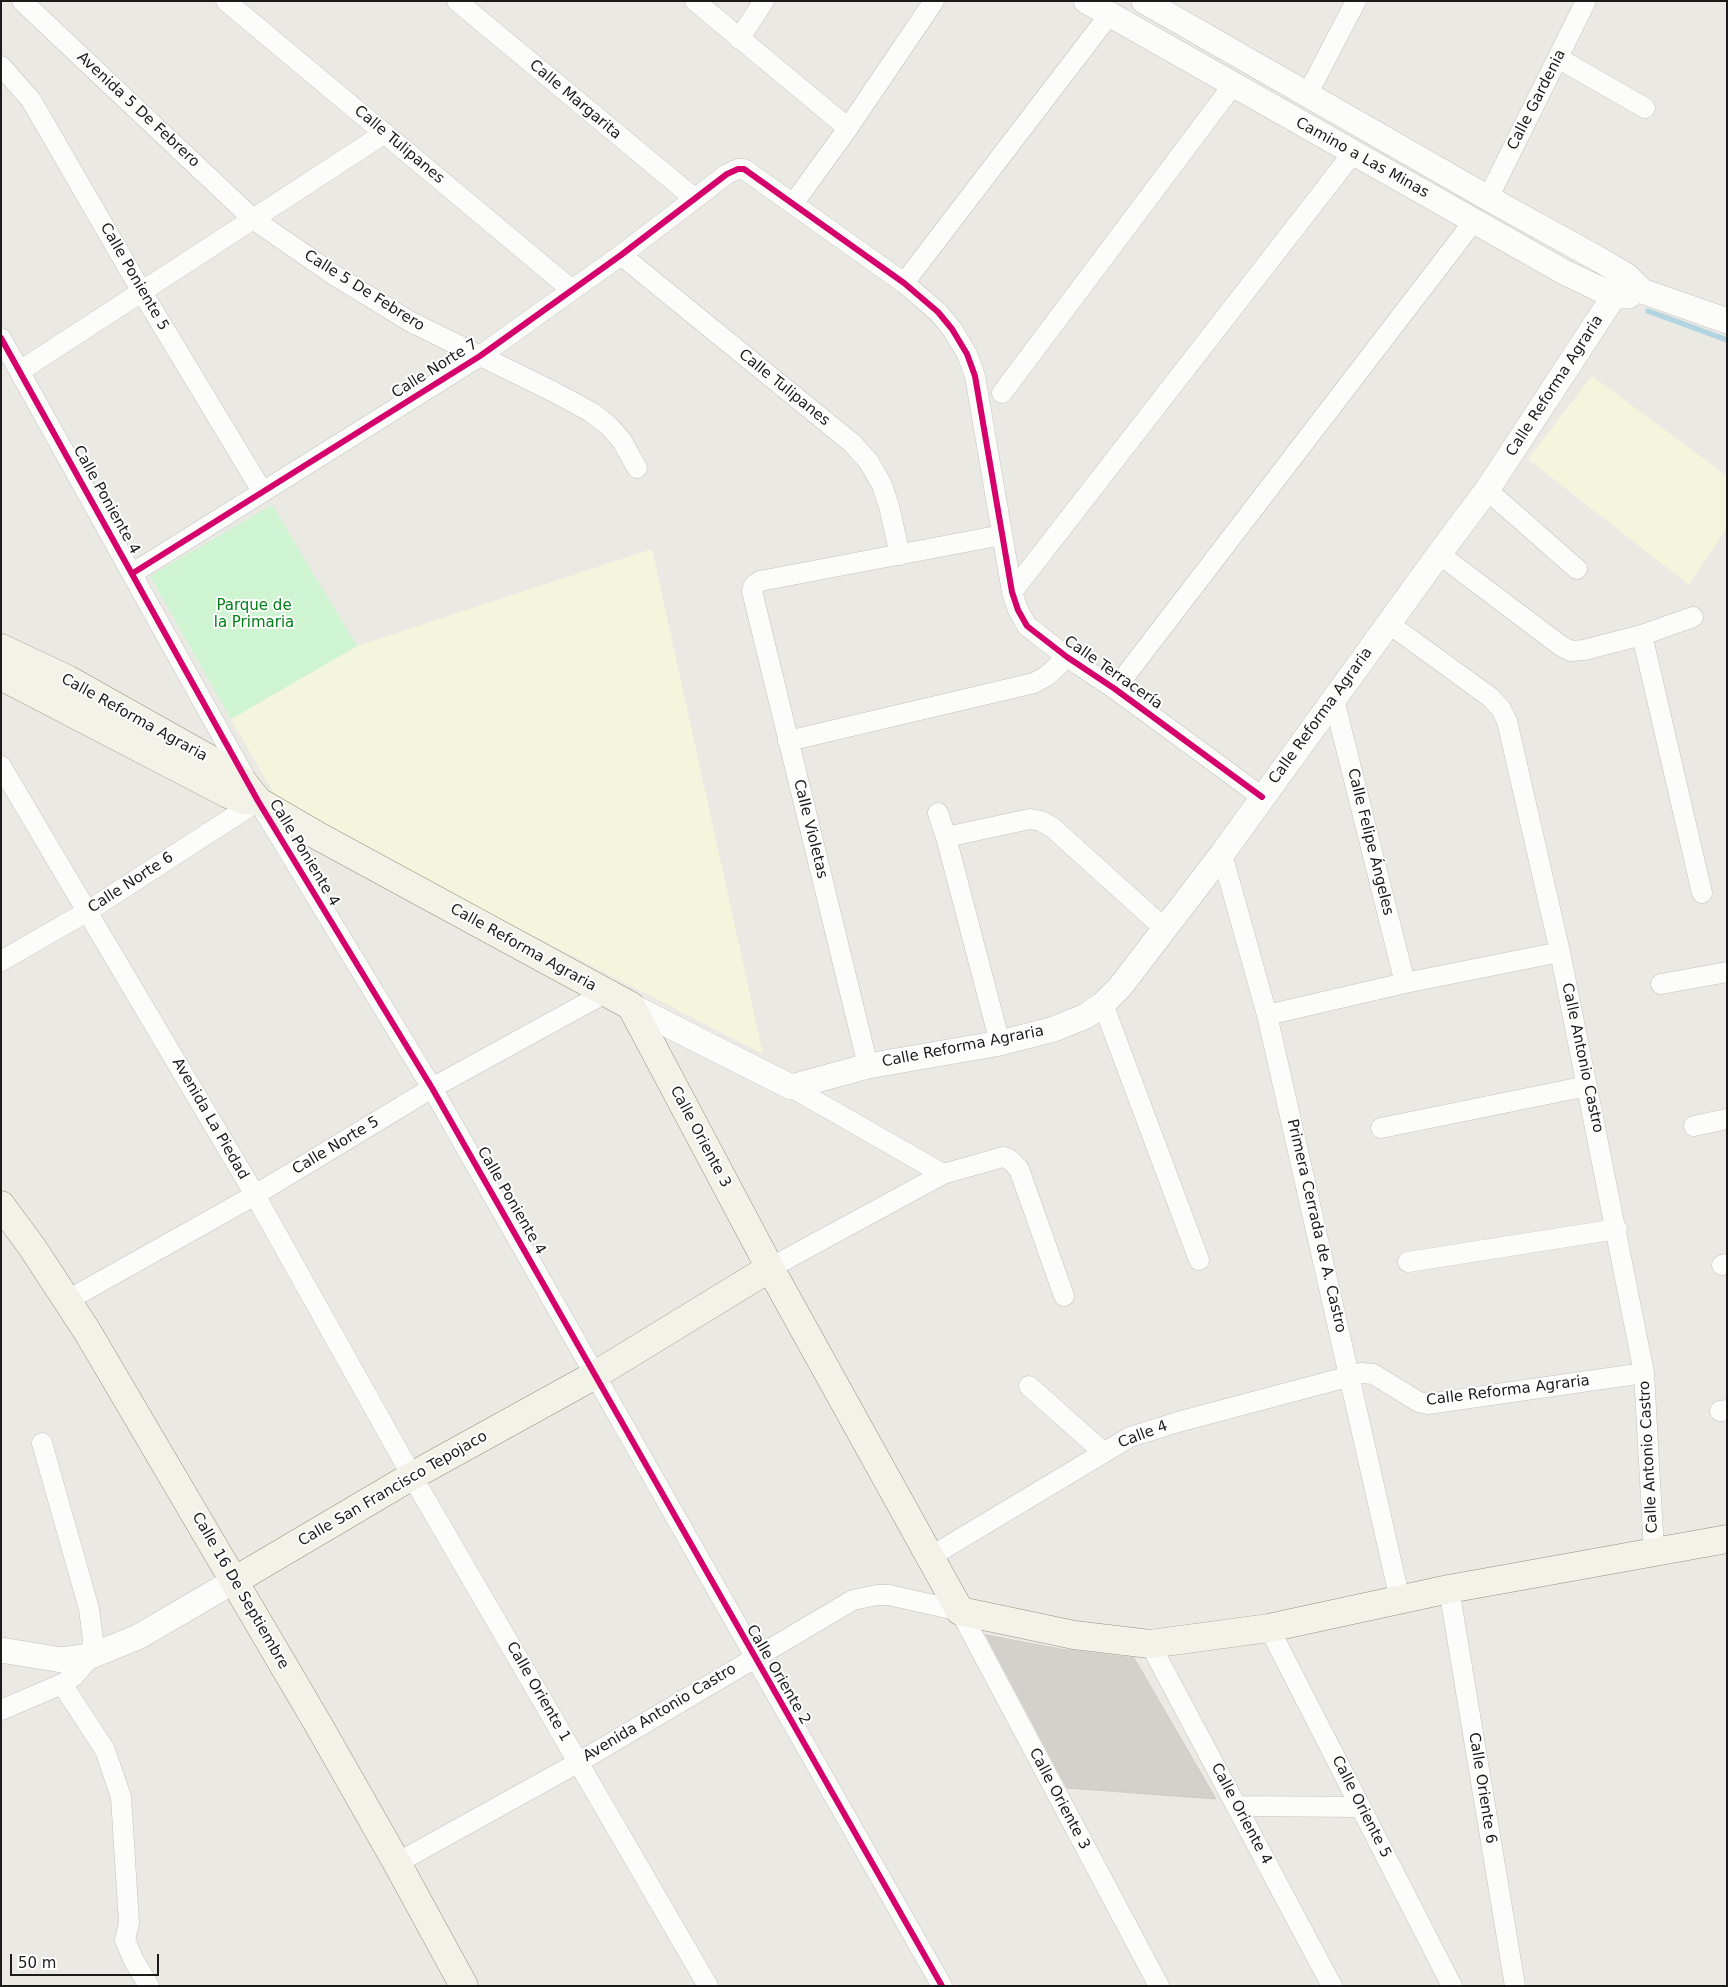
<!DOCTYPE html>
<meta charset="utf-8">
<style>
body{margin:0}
#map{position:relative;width:1728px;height:1987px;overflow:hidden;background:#eae9e4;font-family:"DejaVu Sans",sans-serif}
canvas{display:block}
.frame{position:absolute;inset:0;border:2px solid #1b1b1b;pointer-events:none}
.scale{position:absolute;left:10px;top:1954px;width:149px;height:22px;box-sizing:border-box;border:2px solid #1b1b1b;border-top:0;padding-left:6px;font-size:15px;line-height:18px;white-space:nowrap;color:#1b1b1b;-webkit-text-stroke:4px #fff;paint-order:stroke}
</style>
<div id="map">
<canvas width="1728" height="1987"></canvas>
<div class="frame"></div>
<div class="scale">50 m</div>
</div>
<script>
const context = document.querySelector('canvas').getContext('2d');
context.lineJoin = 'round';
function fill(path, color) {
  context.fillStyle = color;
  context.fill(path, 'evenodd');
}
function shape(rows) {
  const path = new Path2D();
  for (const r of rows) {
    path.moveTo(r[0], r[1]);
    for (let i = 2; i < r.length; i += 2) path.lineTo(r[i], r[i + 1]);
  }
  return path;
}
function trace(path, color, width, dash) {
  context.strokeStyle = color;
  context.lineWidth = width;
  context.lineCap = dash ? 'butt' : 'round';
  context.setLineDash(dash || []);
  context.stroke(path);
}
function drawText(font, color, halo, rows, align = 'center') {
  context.font = font + ' "DejaVu Sans",sans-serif';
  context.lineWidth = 4;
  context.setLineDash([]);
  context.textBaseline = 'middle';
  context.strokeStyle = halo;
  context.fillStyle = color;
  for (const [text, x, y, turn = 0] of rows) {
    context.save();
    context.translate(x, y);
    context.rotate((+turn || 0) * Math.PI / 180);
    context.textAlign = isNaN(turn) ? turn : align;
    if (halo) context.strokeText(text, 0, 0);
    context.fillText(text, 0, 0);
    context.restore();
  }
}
fill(shape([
 [1592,376,1727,476,1727,527,1689,585,1528,459],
 [652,549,763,1054,281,806,231,719,357,646]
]), '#f4f5dd');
fill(shape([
 [272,505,357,646,231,719,150,576]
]), '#cef4d1');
trace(shape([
 [1648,311,1727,340]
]), '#b3d4e1', 5.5);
const building = shape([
 [986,1635,1060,1649,1134,1658,1216,1799,1067,1788,986,1635]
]);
fill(building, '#d3d1cc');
trace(building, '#cecac5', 1);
const minor = shape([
 [22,1,253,219,334,275,411,322,552,391,591,412,609,426,622,441,637,468],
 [226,1,572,290],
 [457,1,694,198],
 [695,1,848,128],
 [739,39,764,1],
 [1558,58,1645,108],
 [1,66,31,100,142,292,262,491],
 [1307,95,1356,1],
 [1488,198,1586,1],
 [793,204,848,128,934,1],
 [621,255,852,443,869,462,882,485,889,506,900,555],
 [904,283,1109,15],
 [1,338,258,801,432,1088,942,1986],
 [20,371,385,133],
 [1002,393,1233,85],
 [1487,490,1577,569],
 [1439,554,1561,646,1571,651,1584,650,1642,635,1693,617],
 [133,573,480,356,621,255,727,174,738,169,744,169,904,283,938,312,952,329,967,354,975,376,1012,592,1018,610,1027,626,1067,657,1115,689,1262,797],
 [1012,592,1353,153],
 [1388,623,1490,697,1501,709,1507,721,1560,952,1644,1373,1654,1552],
 [1642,635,1702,893],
 [1115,689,1474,221],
 [1334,700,1405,983],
 [788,741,1034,683,1047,676,1067,657],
 [1,766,255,1195,412,1476,708,1986],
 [938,813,946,837,1000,1043],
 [946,837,1030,819,1041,821,1053,828,1165,929],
 [1222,854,1267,1015,1400,1600],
 [1,961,88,911,258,801],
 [1661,984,1727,972],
 [1103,1004,1199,1260],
 [1267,1015,1405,983,1560,952],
 [868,1066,752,591,754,585,760,581,1002,535],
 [791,1087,943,1174],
 [1694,1126,1727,1119],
 [1381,1128,1587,1086],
 [1408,1262,1617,1229],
 [1722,1265,1727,1264],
 [770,1268,943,1174,1003,1157,1009,1159,1019,1169,1064,1296],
 [68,1300,255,1195,432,1088,605,993],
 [1029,1386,1103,1452],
 [1720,1411,1727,1410],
 [930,1557,1130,1437,1178,1422,1362,1373,1373,1374,1419,1402,1428,1404,1644,1373],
 [1449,1589,1515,1986],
 [1269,1628,1452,1986],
 [1150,1644,1332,1986],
 [62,1684,105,1750,121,1797,129,1923,125,1940,134,1961,149,1986],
 [1,1710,62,1684,74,1676,91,1656,93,1639,89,1609,42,1443],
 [1237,1806,1361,1807],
 [397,1863,579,1762,853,1600,877,1595,889,1595,960,1611,1159,1986]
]);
const tertiary = shape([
 [1086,1,1564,272,1614,296,1629,296],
 [1144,1,1488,198,1600,260,1627,276,1642,291,1727,321],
 [631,1006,791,1087,868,1066,1000,1043,1054,1029,1086,1016,1103,1004,1120,987,1222,854,1439,554,1487,490,1627,276],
 [1,1650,62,1660,91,1656,138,1637,234,1581]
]);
const secondary = shape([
 [1,648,67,679,227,769,243,782,258,801,320,837,631,1006,770,1268,960,1611,1074,1635,1150,1644,1269,1628,1449,1589,1727,1539],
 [1,676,228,794,243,800,258,801],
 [1,1205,32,1247,87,1331,318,1724,397,1863,464,1986],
 [234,1581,412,1476,595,1375,770,1268]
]);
trace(minor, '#c2c2c0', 21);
trace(tertiary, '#c2c2c0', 26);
trace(secondary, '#90947c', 29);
trace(minor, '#fcfcfb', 20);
trace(tertiary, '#fcfcfb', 25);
trace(secondary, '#f2f2e8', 28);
trace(shape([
 [1,338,258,801,432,1088,942,1986],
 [133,573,480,356,621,255,727,174,738,169,744,169,904,283,938,312,952,329,967,354,975,376,1012,592,1018,610,1027,626,1067,657,1115,689,1262,797]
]), '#d6006c', 6);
drawText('15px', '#1b1b1b', '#fff', [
 ["Calle Margarita",575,100,40],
 ["Calle Gardenia",1537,100,-63],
 ["Avenida 5 De Febrero",138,110,43],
 ["Calle Tulipanes",399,145,40],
 ["Camino a Las Minas",1362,158,29],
 ["Calle Poniente 5",134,277,60],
 ["Calle 5 De Febrero",364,291,32],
 ["Calle Norte 7",435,369,-32],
 ["Calle Reforma Agraria",1555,386,-57],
 ["Calle Tulipanes",784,388,39],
 ["Calle Poniente 4",106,500,61],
 ["Calle Terracería",1113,673,35],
 ["Calle Reforma Agraria",1321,716,-54],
 ["Calle Reforma Agraria",134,718,29],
 ["Calle Violetas",810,829,76],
 ["Calle Felipe Ángeles",1370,842,76],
 ["Calle Poniente 4",304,853,59],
 ["Calle Norte 6",131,883,-33],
 ["Calle Reforma Agraria",523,948,29],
 ["Calle Reforma Agraria",963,1047,-11],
 ["Calle Antonio Castro",1582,1058,78],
 ["Avenida La Piedad",210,1119,60],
 ["Calle Oriente 3",700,1137,62],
 ["Calle Norte 5",336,1146,-31],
 ["Calle Poniente 4",511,1201,60],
 ["Primera Cerrada de A. Castro",1316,1226,77],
 ["Calle Reforma Agraria",1508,1391,-7],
 ["Calle 4",1143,1435,-21],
 ["Calle Antonio Castro",1649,1457,-93],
 ["Calle San Francisco Tepojaco",393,1489,-30],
 ["Calle 16 De Septiembre",240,1591,60],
 ["Calle Oriente 2",778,1675,60],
 ["Calle Oriente 1",538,1692,60],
 ["Avenida Antonio Castro",660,1713,-31],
 ["Calle Oriente 6",1482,1788,81],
 ["Calle Oriente 3",1059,1799,62],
 ["Calle Oriente 5",1361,1807,63],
 ["Calle Oriente 4",1241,1814,62]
]);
drawText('15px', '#038017', '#fff', [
 ["Parque de",254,606],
 ["la Primaria",254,623]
]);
</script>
